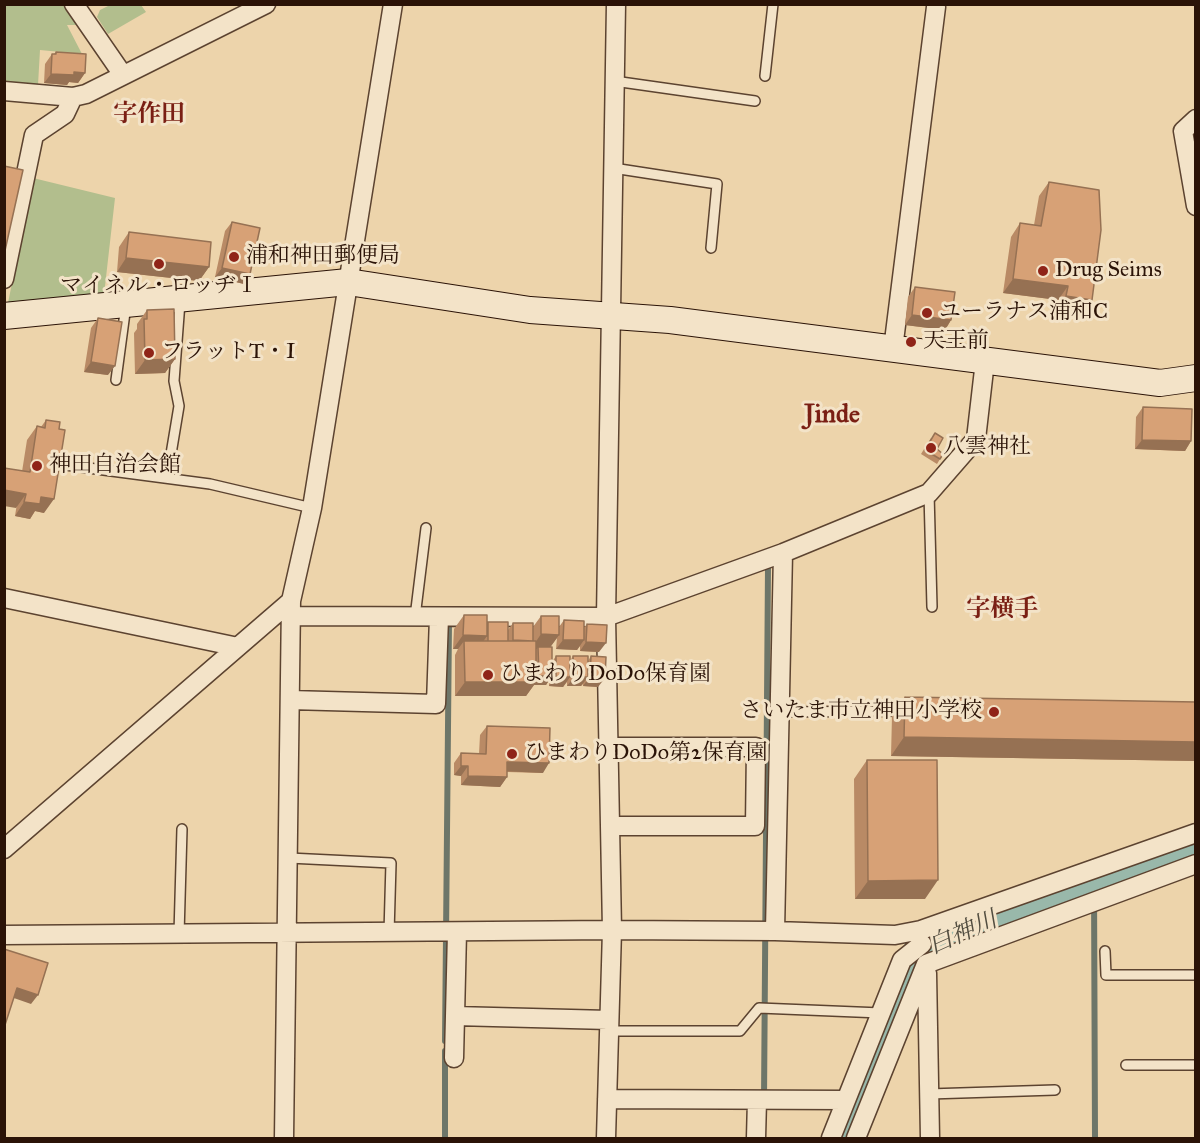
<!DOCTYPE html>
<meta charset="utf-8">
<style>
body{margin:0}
#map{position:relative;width:1200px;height:1143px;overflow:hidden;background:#edd4ab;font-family:"IM FELL Great Primer",serif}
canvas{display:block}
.frame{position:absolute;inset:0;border:6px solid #2b1307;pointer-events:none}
</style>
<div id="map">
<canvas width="1200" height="1143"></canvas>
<div class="frame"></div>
</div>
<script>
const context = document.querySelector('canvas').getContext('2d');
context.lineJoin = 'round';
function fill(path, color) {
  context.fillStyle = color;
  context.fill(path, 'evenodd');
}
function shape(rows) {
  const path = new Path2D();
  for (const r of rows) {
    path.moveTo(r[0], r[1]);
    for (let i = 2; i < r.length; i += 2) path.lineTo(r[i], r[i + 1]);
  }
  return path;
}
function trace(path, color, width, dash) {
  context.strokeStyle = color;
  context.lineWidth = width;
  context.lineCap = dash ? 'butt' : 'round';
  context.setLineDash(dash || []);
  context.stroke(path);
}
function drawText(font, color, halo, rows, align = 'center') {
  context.font = font + ' "IM FELL Great Primer","Noto Serif JP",serif';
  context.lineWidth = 6;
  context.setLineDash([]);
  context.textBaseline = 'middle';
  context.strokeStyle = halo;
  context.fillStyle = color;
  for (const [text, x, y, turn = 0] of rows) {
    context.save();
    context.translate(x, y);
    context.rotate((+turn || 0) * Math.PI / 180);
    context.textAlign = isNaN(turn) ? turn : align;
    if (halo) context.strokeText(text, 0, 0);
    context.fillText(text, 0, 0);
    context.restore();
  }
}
fill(shape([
 [5,5,66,5,79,25,67,25,82,54,40,50,38,85,7,82,5,80],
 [110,5,141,5,146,12,108,34,97,17,100,10],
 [33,178,115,198,104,295,8,303]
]), '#b2be8d');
trace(shape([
 [1094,883,1095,1138],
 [445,1041,449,622],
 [764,1099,768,567],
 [445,1138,445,1051]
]), '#6d7669', 6);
trace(shape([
 [844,1138,920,953,946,936,1196,846]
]), '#99b8aa', 36);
const lane = shape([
 [765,76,773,4],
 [614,81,755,101],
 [613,168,717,184,711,248],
 [116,380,126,305],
 [58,464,210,484,312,508],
 [167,478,179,406,174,381,180,302],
 [929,493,932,607],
 [415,617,426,528],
 [780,712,905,711],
 [289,858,391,863,389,933],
 [179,934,182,829],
 [1105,951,1106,975,1196,975],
 [609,1031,740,1031,759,1008,881,1013],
 [1126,1065,1196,1065],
 [929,1094,1055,1090]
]);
const street = shape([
 [74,4,123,75],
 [4,91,73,97,86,94,266,4],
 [1196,119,1183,131,1196,206],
 [4,279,34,135,65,114,73,97],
 [893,349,936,7],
 [4,598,238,647],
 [291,616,606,617,783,553,929,493,976,439,985,361],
 [290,700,436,704,439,617],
 [609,747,756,747,755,826,610,826],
 [4,849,291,601],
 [775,931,783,553],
 [4,935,612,930,775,931,895,935,921,930,1196,833],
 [927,973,930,1138],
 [455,1016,609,1020],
 [454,1058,457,932],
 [607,1099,846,1100],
 [284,1138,291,601,312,508,393,4],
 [606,1138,612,930,606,617,616,4],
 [756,1138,757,1100],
 [831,1138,902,960,922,944],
 [856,1138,926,964,1196,864]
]);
const secondary = shape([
 [4,316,348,282,530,310,670,320,1160,383,1196,378]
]);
trace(lane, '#5c4330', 12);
trace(street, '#5c4330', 21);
trace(secondary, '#2b1307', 28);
trace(lane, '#f3e3c8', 9);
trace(street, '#f3e3c8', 18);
trace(secondary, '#f3e3c8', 26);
fill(shape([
 [56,52,85,73,78,83,69,82,67,85,44,83,45,64,52,54,54,54],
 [1049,182,1083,314,1056,311,1058,300,1003,293,1011,237,1020,223,1034,225,1039,196],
 [232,222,250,274,244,284,215,277,225,231],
 [129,232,209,267,199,281,117,272,119,247],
 [915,287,951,320,945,330,905,325,908,297],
 [147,310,175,359,165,373,135,374,134,333,137,329,137,324],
 [98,318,108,375,84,372,91,328],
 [1143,407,1191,441,1185,451,1135,449,1136,417],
 [1196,414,1196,432,1194,432,1195,415],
 [46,420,44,513,35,511,30,519,15,516,27,440,37,426,41,427],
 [931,438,937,449,943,454,937,464,921,454],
 [464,615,487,623,488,622,508,630,513,623,533,627,541,616,559,627,564,620,584,628,587,624,599,652,580,651,580,646,577,650,556,649,557,638,550,647,552,662,556,656,570,661,573,656,588,661,591,656,598,687,583,686,583,684,581,686,567,686,567,682,563,687,549,686,549,680,546,685,534,685,526,696,455,696,455,655,458,649,453,649,454,629],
 [905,697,1196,702,1196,761,891,756,892,716],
 [487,726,543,773,507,772,507,777,500,787,461,785,461,776,454,775,454,763,461,753,479,754,480,735],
 [867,760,925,899,855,899,854,779]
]), '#b98a65');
fill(shape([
 [74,72,85,73,78,83,69,82,67,85,44,83,51,74],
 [126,258,209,267,199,281,117,272],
 [222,268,250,274,244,284,215,277],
 [1013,279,1068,286,1058,300,1003,293],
 [1066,296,1092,300,1083,314,1056,311],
 [912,315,951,320,945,330,905,325],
 [175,359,165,373,135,374,145,360],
 [91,362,115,366,108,375,84,372],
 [1142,440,1191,441,1185,451,1135,449],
 [4,490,26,494,16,508,4,506],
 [41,497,54,499,44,513,35,511,30,519,15,516,24,502],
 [541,634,559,635,549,649,538,647,537,649,531,649],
 [463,635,487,636,477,650,464,641,458,649,453,649],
 [563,640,584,640,577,650,556,649],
 [586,642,606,643,599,652,580,651],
 [539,676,552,676,546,685,534,685,526,696,455,696,465,682,534,682],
 [590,676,605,678,598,687,583,686],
 [556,677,570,677,563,687,549,686],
 [574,677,588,677,581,686,567,686],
 [904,737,1196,742,1196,761,891,756],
 [507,762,549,763,543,773,501,771],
 [461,766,468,766,461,776,454,775],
 [468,776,507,777,500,787,461,785],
 [938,880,925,899,855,899,868,881],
 [17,988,38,995,31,1004,11,997]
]), '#967153');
const building = shape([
 [56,52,86,54,85,73,74,72,74,75,51,74,52,54,56,54,56,52],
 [4,166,23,170,4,255,4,166],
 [1049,182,1099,190,1101,230,1092,300,1066,296,1068,286,1013,279,1020,223,1041,226,1049,182],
 [232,222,260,228,250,274,222,268,232,222],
 [129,232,211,242,209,267,126,258,129,232],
 [915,287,955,292,951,320,912,315,915,287],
 [174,309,175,359,145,360,144,319,147,319,147,310,174,309],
 [98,318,122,322,115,366,91,362,98,318],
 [1143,407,1192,409,1191,441,1142,440,1143,407],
 [46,420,60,422,59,429,65,430,54,499,41,497,40,504,24,502,26,494,4,490,4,468,30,472,37,426,45,428,46,420],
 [935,433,943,438,937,449,943,454,940,459,925,450,935,433],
 [464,615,487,615,487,636,463,635,464,615],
 [541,616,559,616,559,635,541,634,541,616],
 [564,620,584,621,584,640,563,640,564,620],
 [488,622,508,622,508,641,488,641,488,622],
 [513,623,533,623,533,641,513,640,513,623],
 [587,624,607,625,606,643,586,642,587,624],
 [464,641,536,641,536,682,465,682,464,641],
 [538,647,552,647,552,676,539,676,538,647],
 [556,656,570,656,570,677,556,677,556,656],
 [573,656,588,656,588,677,574,677,573,656],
 [591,656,606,657,605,678,590,676,591,656],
 [905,697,1196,702,1196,742,904,737,905,697],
 [487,726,550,728,549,763,507,762,507,777,468,776,468,766,461,766,461,753,486,754,487,726],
 [867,760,937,760,938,880,868,881,867,760],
 [4,949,48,963,38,995,17,988,4,1028,4,949]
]);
fill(building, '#d7a176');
trace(building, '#967153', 1.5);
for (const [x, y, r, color] of [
 [234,257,6,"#8f2418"],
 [159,264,6,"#8f2418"],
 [1043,271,6,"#8f2418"],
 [927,313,6,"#8f2418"],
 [911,342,6,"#8f2418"],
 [149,353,6,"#8f2418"],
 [931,448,6,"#8f2418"],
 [37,466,6,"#8f2418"],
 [488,675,6,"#8f2418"],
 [994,712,6,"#8f2418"],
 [512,754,6,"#8f2418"]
]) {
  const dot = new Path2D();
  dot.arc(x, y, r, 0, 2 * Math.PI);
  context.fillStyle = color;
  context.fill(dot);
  trace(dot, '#f3e3c8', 2);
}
drawText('22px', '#2b1307', '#f3e3c8', [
 ["浦和神田郵便局",246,257],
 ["Drug Seims",1055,271],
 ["マイネル・ロッヂⅠ",159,287,"center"],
 ["ユーラナス浦和C",939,313],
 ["天王前",923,342],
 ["フラットT・I",161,353],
 ["八雲神社",943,448],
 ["神田自治会館",49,466],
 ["ひまわりDoDo保育園",500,675],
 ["さいたま市立神田小学校",982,712,"right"],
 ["ひまわりDoDo第2保育園",524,754]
], 'left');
drawText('bold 24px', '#7a1f14', '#f3e3c8', [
 ["字作田",149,115],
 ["字横手",1002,610]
]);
drawText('italic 24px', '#524d40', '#f3e3c8', [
 ["白神川",963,934,-24]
]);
drawText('bold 26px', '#7a1f14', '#f3e3c8', [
 ["Jinde",832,416]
]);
</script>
